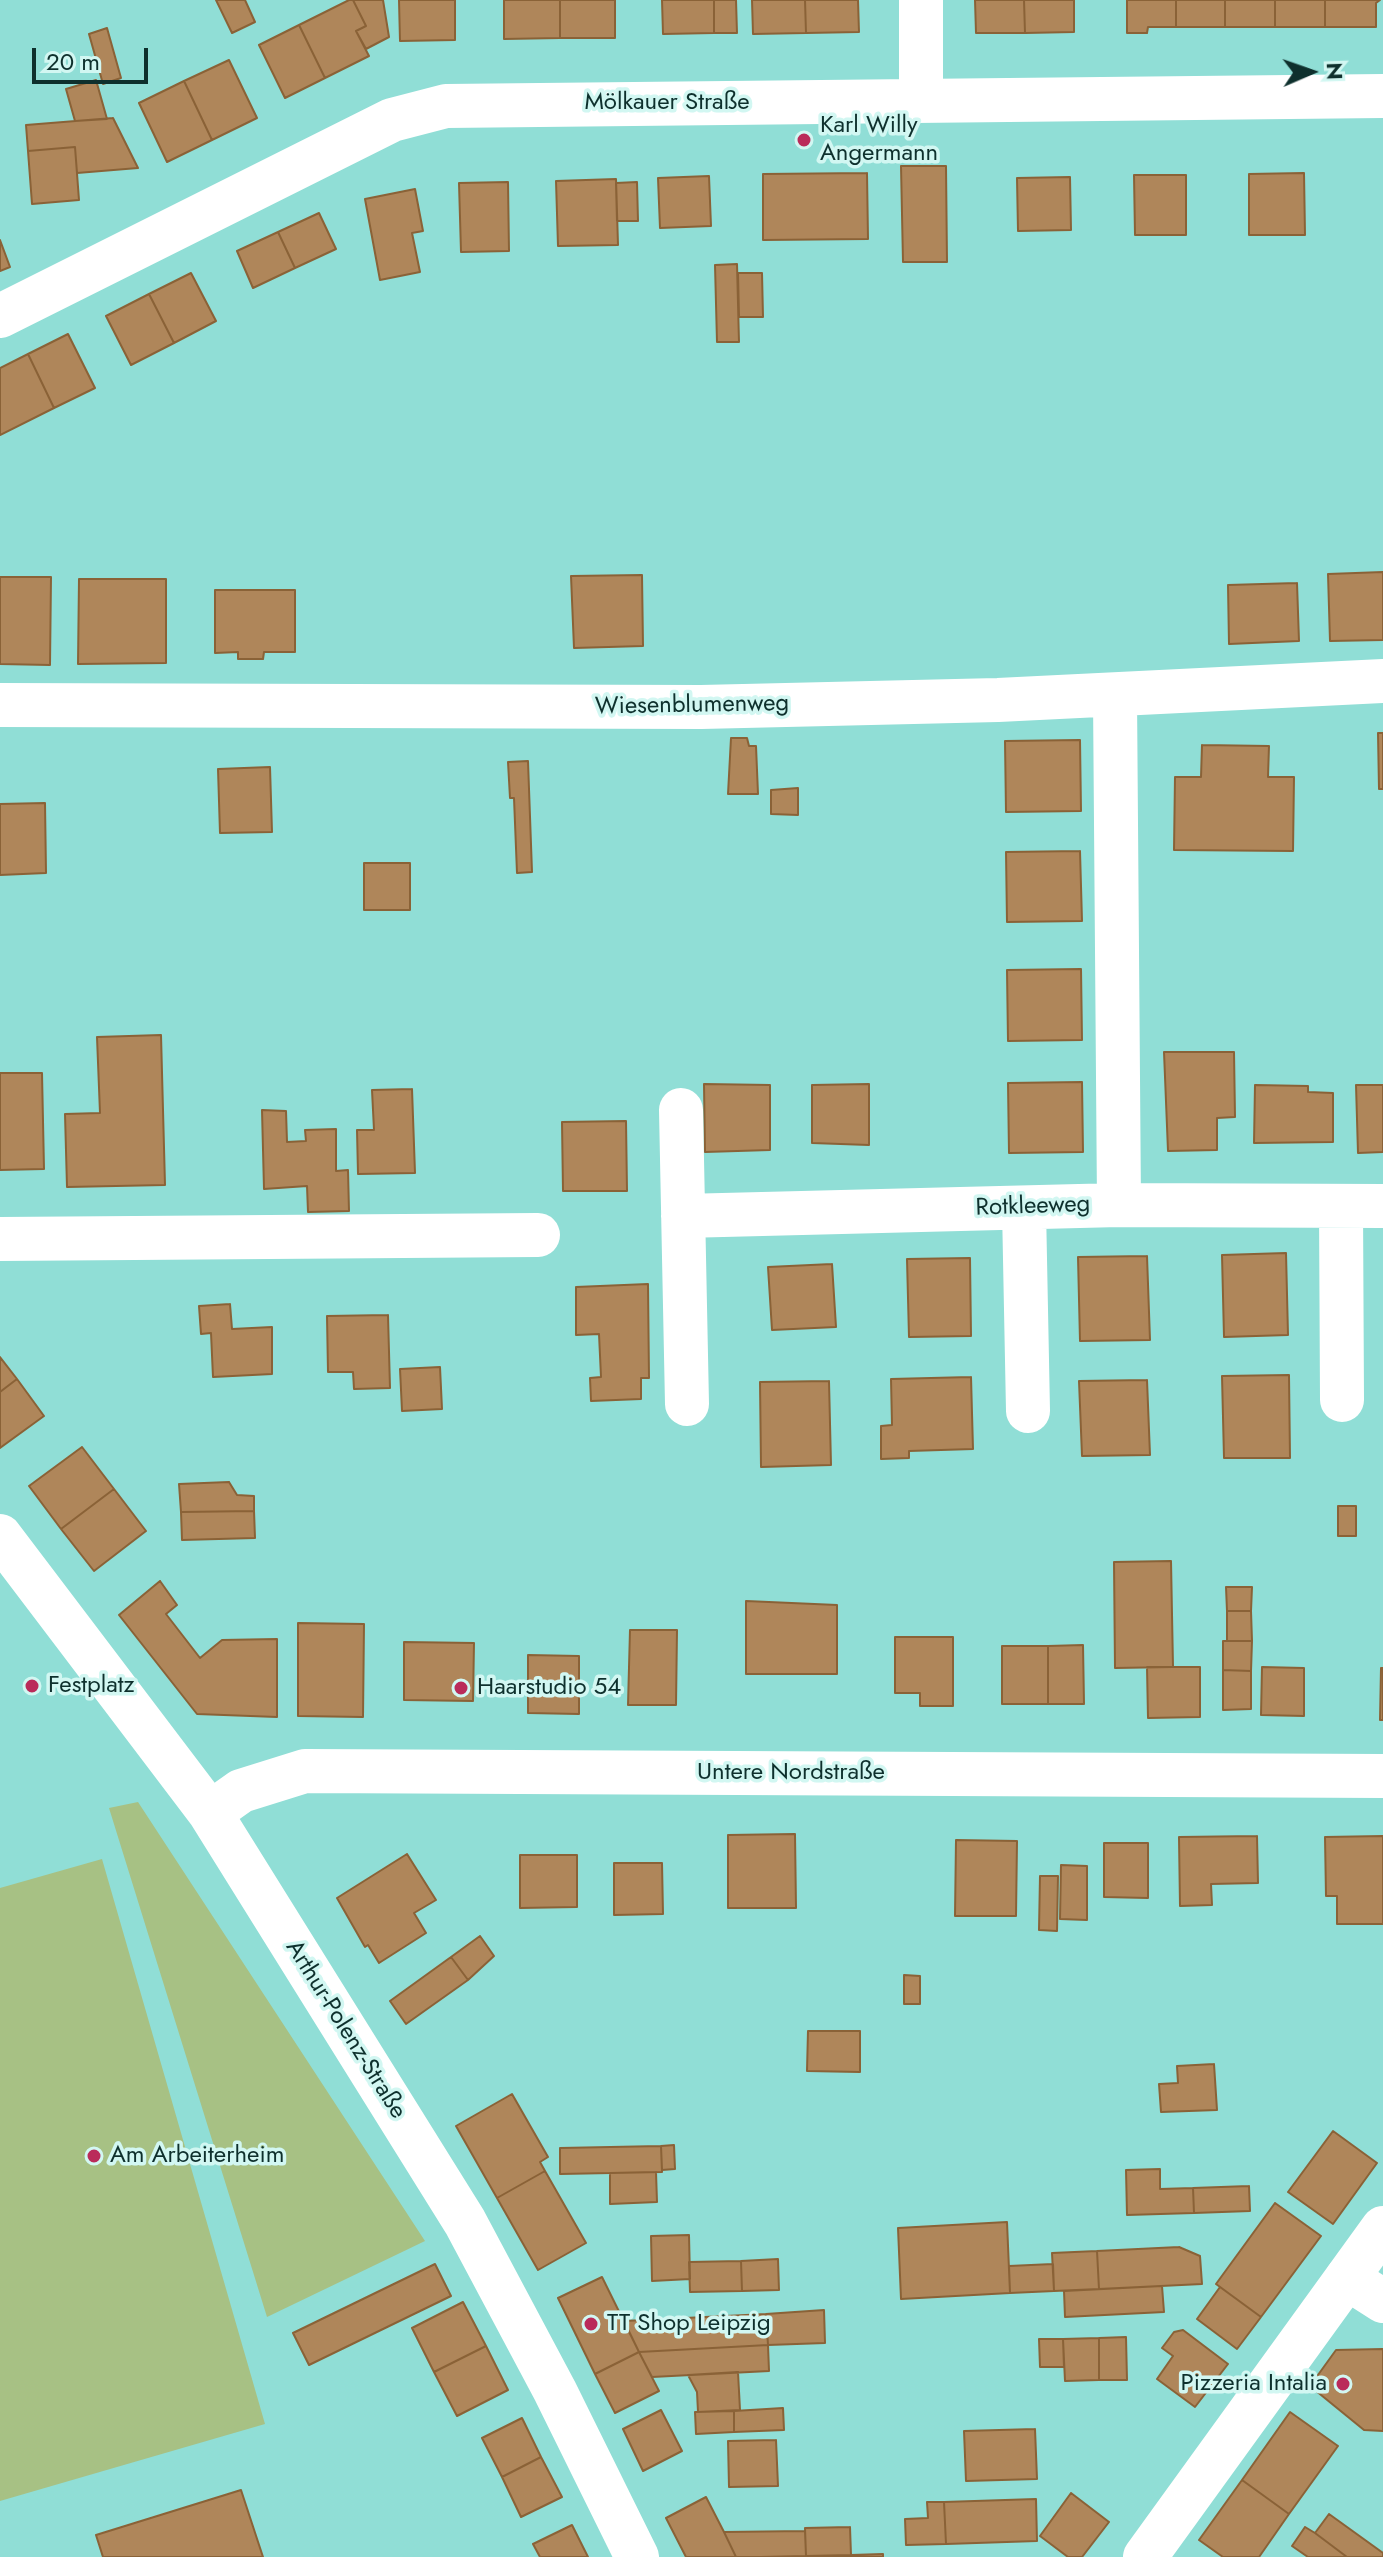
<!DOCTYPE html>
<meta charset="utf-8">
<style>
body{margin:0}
#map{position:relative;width:1383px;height:2557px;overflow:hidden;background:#90ded6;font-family:Jost,sans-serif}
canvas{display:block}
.north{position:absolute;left:1271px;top:32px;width:80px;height:80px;-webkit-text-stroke:6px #d2f7f2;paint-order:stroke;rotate:88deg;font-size:22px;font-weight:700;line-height:32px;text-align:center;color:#0e302d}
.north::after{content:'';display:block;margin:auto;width:28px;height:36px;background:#0e302d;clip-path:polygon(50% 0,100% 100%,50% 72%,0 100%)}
.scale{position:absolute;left:32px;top:48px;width:116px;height:36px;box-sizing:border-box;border:4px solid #0e302d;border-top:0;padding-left:10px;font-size:24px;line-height:28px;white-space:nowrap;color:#0e302d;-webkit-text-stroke:6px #d2f7f2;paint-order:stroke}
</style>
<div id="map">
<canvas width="1383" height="2557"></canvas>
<div class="north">N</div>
<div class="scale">20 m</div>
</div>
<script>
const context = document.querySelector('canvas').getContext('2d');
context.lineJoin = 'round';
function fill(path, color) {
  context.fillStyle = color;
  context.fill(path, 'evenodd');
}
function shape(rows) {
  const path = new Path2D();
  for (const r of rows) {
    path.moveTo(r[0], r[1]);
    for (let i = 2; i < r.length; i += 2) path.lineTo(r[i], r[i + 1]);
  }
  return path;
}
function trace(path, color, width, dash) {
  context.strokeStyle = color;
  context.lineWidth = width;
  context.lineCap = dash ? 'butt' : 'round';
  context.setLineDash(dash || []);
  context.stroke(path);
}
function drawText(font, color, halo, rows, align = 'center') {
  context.font = font + ' Jost,sans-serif';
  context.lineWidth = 7;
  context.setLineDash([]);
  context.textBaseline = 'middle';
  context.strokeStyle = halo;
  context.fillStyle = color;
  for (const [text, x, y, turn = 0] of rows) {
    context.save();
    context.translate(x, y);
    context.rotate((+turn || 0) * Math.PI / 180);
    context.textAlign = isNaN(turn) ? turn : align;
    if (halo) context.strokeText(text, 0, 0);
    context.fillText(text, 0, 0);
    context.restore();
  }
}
fill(shape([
 [138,1802,425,2241,267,2317,109,1808],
 [102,1859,265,2424,0,2501,0,1888]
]), '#a7c184');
const building = shape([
 [216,0,245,0,255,22,232,33,216,0],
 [349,0,353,0,366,26,356,31,369,56,325,78,299,25,349,0],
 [353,0,383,0,389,37,366,49,356,31,366,26,353,0],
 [399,0,455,0,455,40,400,41,399,0],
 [504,0,560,0,560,38,504,39,504,0],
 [560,0,615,0,615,38,560,38,560,0],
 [662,0,714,0,714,33,663,34,662,0],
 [714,0,736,0,737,33,714,33,714,0],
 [752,0,805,0,806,33,753,34,752,0],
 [805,0,858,0,859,32,806,33,805,0],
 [975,0,1024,0,1025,33,976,33,975,0],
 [1024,0,1074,0,1074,32,1025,33,1024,0],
 [1127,0,1176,0,1176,27,1148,27,1147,33,1127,33,1127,0],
 [1176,0,1225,0,1225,27,1176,27,1176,0],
 [1225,0,1275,0,1275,27,1225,27,1225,0],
 [1275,0,1325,0,1325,27,1275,27,1275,0],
 [1325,0,1380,0,1376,3,1376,27,1325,27,1325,0],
 [299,25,325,78,285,98,259,45,299,25],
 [107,28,121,78,103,84,89,34,107,28],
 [229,60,257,118,212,140,184,81,229,60],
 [96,80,107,119,75,121,66,89,96,80],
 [184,81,212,140,167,162,139,103,184,81],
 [113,118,138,168,77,173,75,147,28,151,26,125,113,118],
 [75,147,79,200,32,204,28,151,75,147],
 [901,166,946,166,947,262,903,262,901,166],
 [867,173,868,239,763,240,763,174,867,173],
 [1304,173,1305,235,1249,235,1249,174,1304,173],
 [1134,175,1186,175,1186,235,1135,235,1134,175],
 [709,176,711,226,660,228,658,178,709,176],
 [1070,177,1071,230,1018,231,1017,178,1070,177],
 [616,179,618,245,558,246,556,181,616,179],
 [508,182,509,251,461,252,459,183,508,182],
 [637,182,638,221,617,221,616,183,637,182],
 [415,189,423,231,412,233,420,272,380,280,365,199,415,189],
 [319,213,336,249,295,268,278,232,319,213],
 [278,232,295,268,253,288,237,251,278,232],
 [0,240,10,267,0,271,0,240],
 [737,264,739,342,717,342,715,265,737,264],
 [191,273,216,321,174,343,149,294,191,273],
 [738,273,762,273,763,317,739,317,738,273],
 [149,294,174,343,131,365,106,316,149,294],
 [68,334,95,388,54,408,28,354,68,334],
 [28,354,54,408,0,435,0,368,28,354],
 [1383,572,1383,640,1330,641,1328,574,1383,572],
 [642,575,643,646,574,648,571,576,642,575],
 [0,577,51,577,50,665,0,664,0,577],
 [79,579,166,579,166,663,78,664,79,579],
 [1297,583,1299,641,1229,644,1228,585,1297,583],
 [215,590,295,590,295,652,264,652,263,659,238,659,238,652,215,653,215,590],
 [1378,733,1383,733,1383,789,1379,789,1378,733],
 [731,738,747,738,749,746,756,746,758,794,728,794,731,738],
 [1080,740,1081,811,1006,812,1005,741,1080,740],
 [1202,745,1269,746,1268,777,1294,777,1293,851,1174,850,1175,777,1201,777,1202,745],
 [528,761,532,872,517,873,514,798,510,798,508,762,528,761],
 [270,767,272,832,220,833,218,769,270,767],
 [798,788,798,815,771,814,771,790,798,788],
 [45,803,46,873,0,875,0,804,45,803],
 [1080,851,1082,921,1007,922,1006,852,1080,851],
 [364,863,410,863,410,910,364,910,364,863],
 [1081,969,1082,1040,1008,1041,1007,970,1081,969],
 [161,1035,165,1185,67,1187,65,1114,100,1113,97,1037,161,1035],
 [1164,1052,1234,1052,1235,1117,1217,1118,1217,1150,1168,1151,1164,1052],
 [0,1073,42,1073,44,1169,0,1170,0,1073],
 [1082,1082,1083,1152,1009,1153,1008,1083,1082,1082],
 [704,1084,770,1085,770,1150,705,1152,704,1084],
 [869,1084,869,1145,812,1143,812,1085,869,1084],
 [1255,1085,1308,1086,1308,1092,1333,1093,1333,1142,1254,1143,1255,1085],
 [1356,1085,1383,1085,1383,1152,1358,1153,1356,1085],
 [412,1089,415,1173,358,1174,357,1130,374,1130,372,1090,412,1089],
 [262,1110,286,1111,287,1142,306,1141,305,1130,336,1129,336,1171,348,1170,349,1211,308,1212,307,1186,264,1189,262,1110],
 [626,1121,627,1191,563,1191,562,1122,626,1121],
 [1286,1253,1288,1335,1224,1337,1222,1255,1286,1253],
 [1147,1256,1150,1340,1080,1341,1078,1257,1147,1256],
 [970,1258,971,1336,909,1337,907,1259,970,1258],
 [832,1264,836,1327,772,1330,768,1267,832,1264],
 [648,1284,649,1378,641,1378,641,1399,591,1401,590,1378,601,1377,599,1334,576,1335,576,1287,648,1284],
 [230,1304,232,1329,272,1327,272,1374,213,1377,211,1333,201,1334,199,1306,230,1304],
 [388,1315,390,1388,354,1389,353,1372,328,1372,327,1316,388,1315],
 [0,1357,17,1379,0,1392,0,1357],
 [440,1367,442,1409,402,1411,400,1369,440,1367],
 [1289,1375,1290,1458,1224,1458,1222,1376,1289,1375],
 [971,1377,973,1449,909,1451,909,1458,881,1459,881,1426,892,1425,891,1379,971,1377],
 [17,1379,44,1416,0,1448,0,1392,17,1379],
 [1147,1380,1150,1455,1082,1456,1079,1381,1147,1380],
 [829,1381,831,1465,761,1467,760,1382,829,1381],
 [82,1447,114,1489,61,1529,29,1486,82,1447],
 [229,1482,237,1495,254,1496,254,1511,181,1512,179,1484,229,1482],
 [114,1489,146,1531,94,1571,61,1529,114,1489],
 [1338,1506,1356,1506,1356,1536,1338,1536,1338,1506],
 [254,1511,255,1538,182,1540,181,1512,254,1511],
 [1171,1561,1173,1667,1115,1668,1114,1562,1171,1561],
 [160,1581,177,1605,166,1614,200,1658,222,1640,277,1639,277,1717,197,1714,119,1615,160,1581],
 [1226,1587,1252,1587,1251,1611,1227,1611,1226,1587],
 [746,1601,837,1605,837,1674,746,1674,746,1601],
 [1227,1611,1251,1611,1252,1641,1227,1641,1227,1611],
 [298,1623,364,1624,363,1717,298,1716,298,1623],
 [630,1630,677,1630,676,1705,628,1705,630,1630],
 [895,1637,953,1637,953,1706,920,1706,920,1693,895,1693,895,1637],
 [1223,1641,1252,1641,1251,1671,1223,1670,1223,1641],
 [404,1642,474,1643,473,1701,404,1700,404,1642],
 [1083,1645,1084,1704,1048,1704,1048,1646,1083,1645],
 [1002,1646,1048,1646,1048,1704,1002,1704,1002,1646],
 [528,1655,579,1656,579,1714,528,1713,528,1655],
 [1147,1667,1200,1667,1200,1717,1148,1718,1147,1667],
 [1262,1667,1304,1668,1304,1716,1261,1715,1262,1667],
 [1381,1668,1383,1668,1383,1720,1380,1720,1381,1668],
 [1223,1670,1251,1671,1251,1709,1223,1710,1223,1670],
 [795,1834,796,1908,728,1908,728,1835,795,1834],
 [1257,1836,1258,1883,1211,1884,1212,1905,1180,1906,1179,1837,1257,1836],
 [1383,1836,1383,1924,1337,1924,1337,1896,1326,1896,1325,1837,1383,1836],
 [956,1840,1017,1841,1016,1916,955,1916,956,1840],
 [1104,1843,1148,1843,1148,1898,1104,1897,1104,1843],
 [407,1854,436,1900,414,1913,426,1933,379,1963,368,1945,365,1947,337,1898,407,1854],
 [520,1855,577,1855,577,1907,520,1908,520,1855],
 [614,1863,662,1863,663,1914,614,1915,614,1863],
 [1061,1865,1087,1866,1087,1920,1060,1919,1061,1865],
 [1040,1876,1058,1876,1057,1931,1039,1930,1040,1876],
 [480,1936,494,1956,468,1980,451,1957,480,1936],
 [451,1957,468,1980,406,2024,390,2001,451,1957],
 [904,1975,920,1976,920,2004,904,2004,904,1975],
 [808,2031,860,2031,860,2072,807,2071,808,2031],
 [1214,2064,1217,2110,1161,2112,1159,2084,1178,2083,1177,2066,1214,2064],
 [512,2094,548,2157,540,2162,545,2171,497,2198,456,2126,512,2094],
 [1333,2131,1377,2163,1333,2224,1288,2192,1333,2131],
 [674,2145,675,2169,662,2170,661,2146,674,2145],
 [661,2146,662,2172,560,2174,560,2148,661,2146],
 [1160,2169,1160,2189,1193,2188,1194,2213,1127,2215,1126,2170,1160,2169],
 [545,2171,586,2243,538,2270,497,2198,545,2171],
 [656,2172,657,2202,610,2204,610,2173,656,2172],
 [1249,2186,1250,2211,1194,2213,1193,2188,1249,2186],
 [1275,2203,1321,2236,1261,2317,1216,2284,1275,2203],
 [1007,2222,1010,2293,901,2299,898,2228,1007,2222],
 [689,2235,690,2279,652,2281,651,2236,689,2235],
 [1179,2247,1200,2256,1202,2284,1099,2289,1097,2251,1179,2247],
 [1097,2251,1099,2289,1054,2291,1052,2253,1097,2251],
 [778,2259,779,2290,742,2291,741,2261,778,2259],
 [741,2261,742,2291,690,2292,689,2262,741,2261],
 [435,2264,451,2296,309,2365,293,2333,435,2264],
 [1053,2264,1054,2291,1010,2293,1009,2266,1053,2264],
 [602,2277,639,2352,595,2374,558,2298,602,2277],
 [1162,2286,1164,2312,1065,2317,1064,2291,1162,2286],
 [1220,2287,1261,2317,1237,2349,1197,2319,1220,2287],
 [463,2302,486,2346,434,2372,412,2328,463,2302],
 [824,2310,825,2343,768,2345,766,2314,824,2310],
 [766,2314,768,2345,639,2352,624,2321,766,2314],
 [1183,2330,1228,2364,1195,2407,1157,2379,1173,2356,1162,2348,1174,2332,1183,2330],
 [1126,2337,1127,2380,1099,2380,1099,2338,1126,2337],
 [1099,2338,1099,2380,1065,2381,1063,2339,1099,2338],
 [1039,2339,1063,2339,1064,2367,1040,2367,1039,2339],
 [768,2345,769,2371,652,2377,639,2352,768,2345],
 [486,2346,508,2390,457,2416,434,2372,486,2346],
 [1383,2349,1383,2431,1364,2430,1310,2386,1336,2350,1383,2349],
 [639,2352,659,2391,615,2413,595,2374,639,2352],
 [738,2372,740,2410,698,2412,697,2392,688,2375,738,2372],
 [783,2408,784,2430,734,2432,734,2411,783,2408],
 [661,2410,682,2451,643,2471,623,2429,661,2410],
 [734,2411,734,2432,696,2434,695,2412,734,2411],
 [1290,2412,1338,2446,1289,2514,1242,2480,1290,2412],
 [522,2418,541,2457,502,2477,482,2438,522,2418],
 [1035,2429,1037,2479,966,2481,964,2431,1035,2429],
 [776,2440,778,2486,729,2487,728,2441,776,2440],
 [541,2457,562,2497,521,2517,502,2477,541,2457],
 [1242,2480,1289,2514,1259,2557,1223,2557,1199,2540,1242,2480],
 [241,2490,263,2557,103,2557,96,2535,241,2490],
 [1071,2493,1109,2522,1082,2557,1068,2557,1040,2536,1071,2493],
 [706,2497,724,2532,736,2557,686,2557,666,2518,706,2497],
 [1036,2499,1037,2541,946,2544,944,2502,1036,2499],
 [927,2502,944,2502,946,2544,906,2545,905,2519,928,2518,927,2502],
 [1329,2514,1383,2553,1383,2557,1347,2557,1315,2533,1329,2514],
 [572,2525,588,2557,540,2557,533,2544,572,2525],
 [850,2527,851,2555,806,2556,805,2528,850,2527],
 [1305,2527,1315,2533,1347,2557,1308,2557,1292,2546,1305,2527],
 [805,2531,806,2556,761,2557,736,2557,724,2532,805,2531],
 [883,2554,883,2557,806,2556,851,2555,883,2554]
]);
fill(building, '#af865a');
trace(building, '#8a6237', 2);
trace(shape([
 [921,101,921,0],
 [0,316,392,120,446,106,1383,96],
 [1115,696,1119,1205],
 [0,705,701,707,998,700,1383,681],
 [681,1110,687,1404],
 [1341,1206,1342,1400],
 [1024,1208,1028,1411],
 [683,1216,1119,1205,1383,1206],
 [0,1239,538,1235],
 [0,1536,210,1813,465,2222,555,2391,637,2557],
 [210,1813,241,1791,305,1771,1383,1776],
 [1347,2278,1383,2301]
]), '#fff', 44);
trace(shape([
 [1145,2557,1383,2228]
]), '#fff', 44);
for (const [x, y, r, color] of [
 [804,140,8,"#ba2b5a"],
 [32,1686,8,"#ba2b5a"],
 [461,1688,8,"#ba2b5a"],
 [94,2156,8,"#ba2b5a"],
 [591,2324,8,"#ba2b5a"],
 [1343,2384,8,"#ba2b5a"]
]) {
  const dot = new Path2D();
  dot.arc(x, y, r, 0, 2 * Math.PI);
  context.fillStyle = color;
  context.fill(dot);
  trace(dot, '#d2f7f2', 3);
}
drawText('24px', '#0e302d', '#d2f7f2', [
 ["Mölkauer Straße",667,103],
 ["Wiesenblumenweg",692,706,-1],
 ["Rotkleeweg",1033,1207,-2],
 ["Untere Nordstraße",791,1773],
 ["Arthur-Polenz-Straße",345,2030,58]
]);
drawText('24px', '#0e302d', '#d2f7f2', [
 ["Karl Willy",820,126],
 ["Angermann",820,154],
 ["Festplatz",48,1686],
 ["Haarstudio 54",477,1688],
 ["Am Arbeiterheim",110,2156],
 ["TT Shop Leipzig",607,2324],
 ["Pizzeria Intalia",1327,2384,"right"]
], 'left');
</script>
